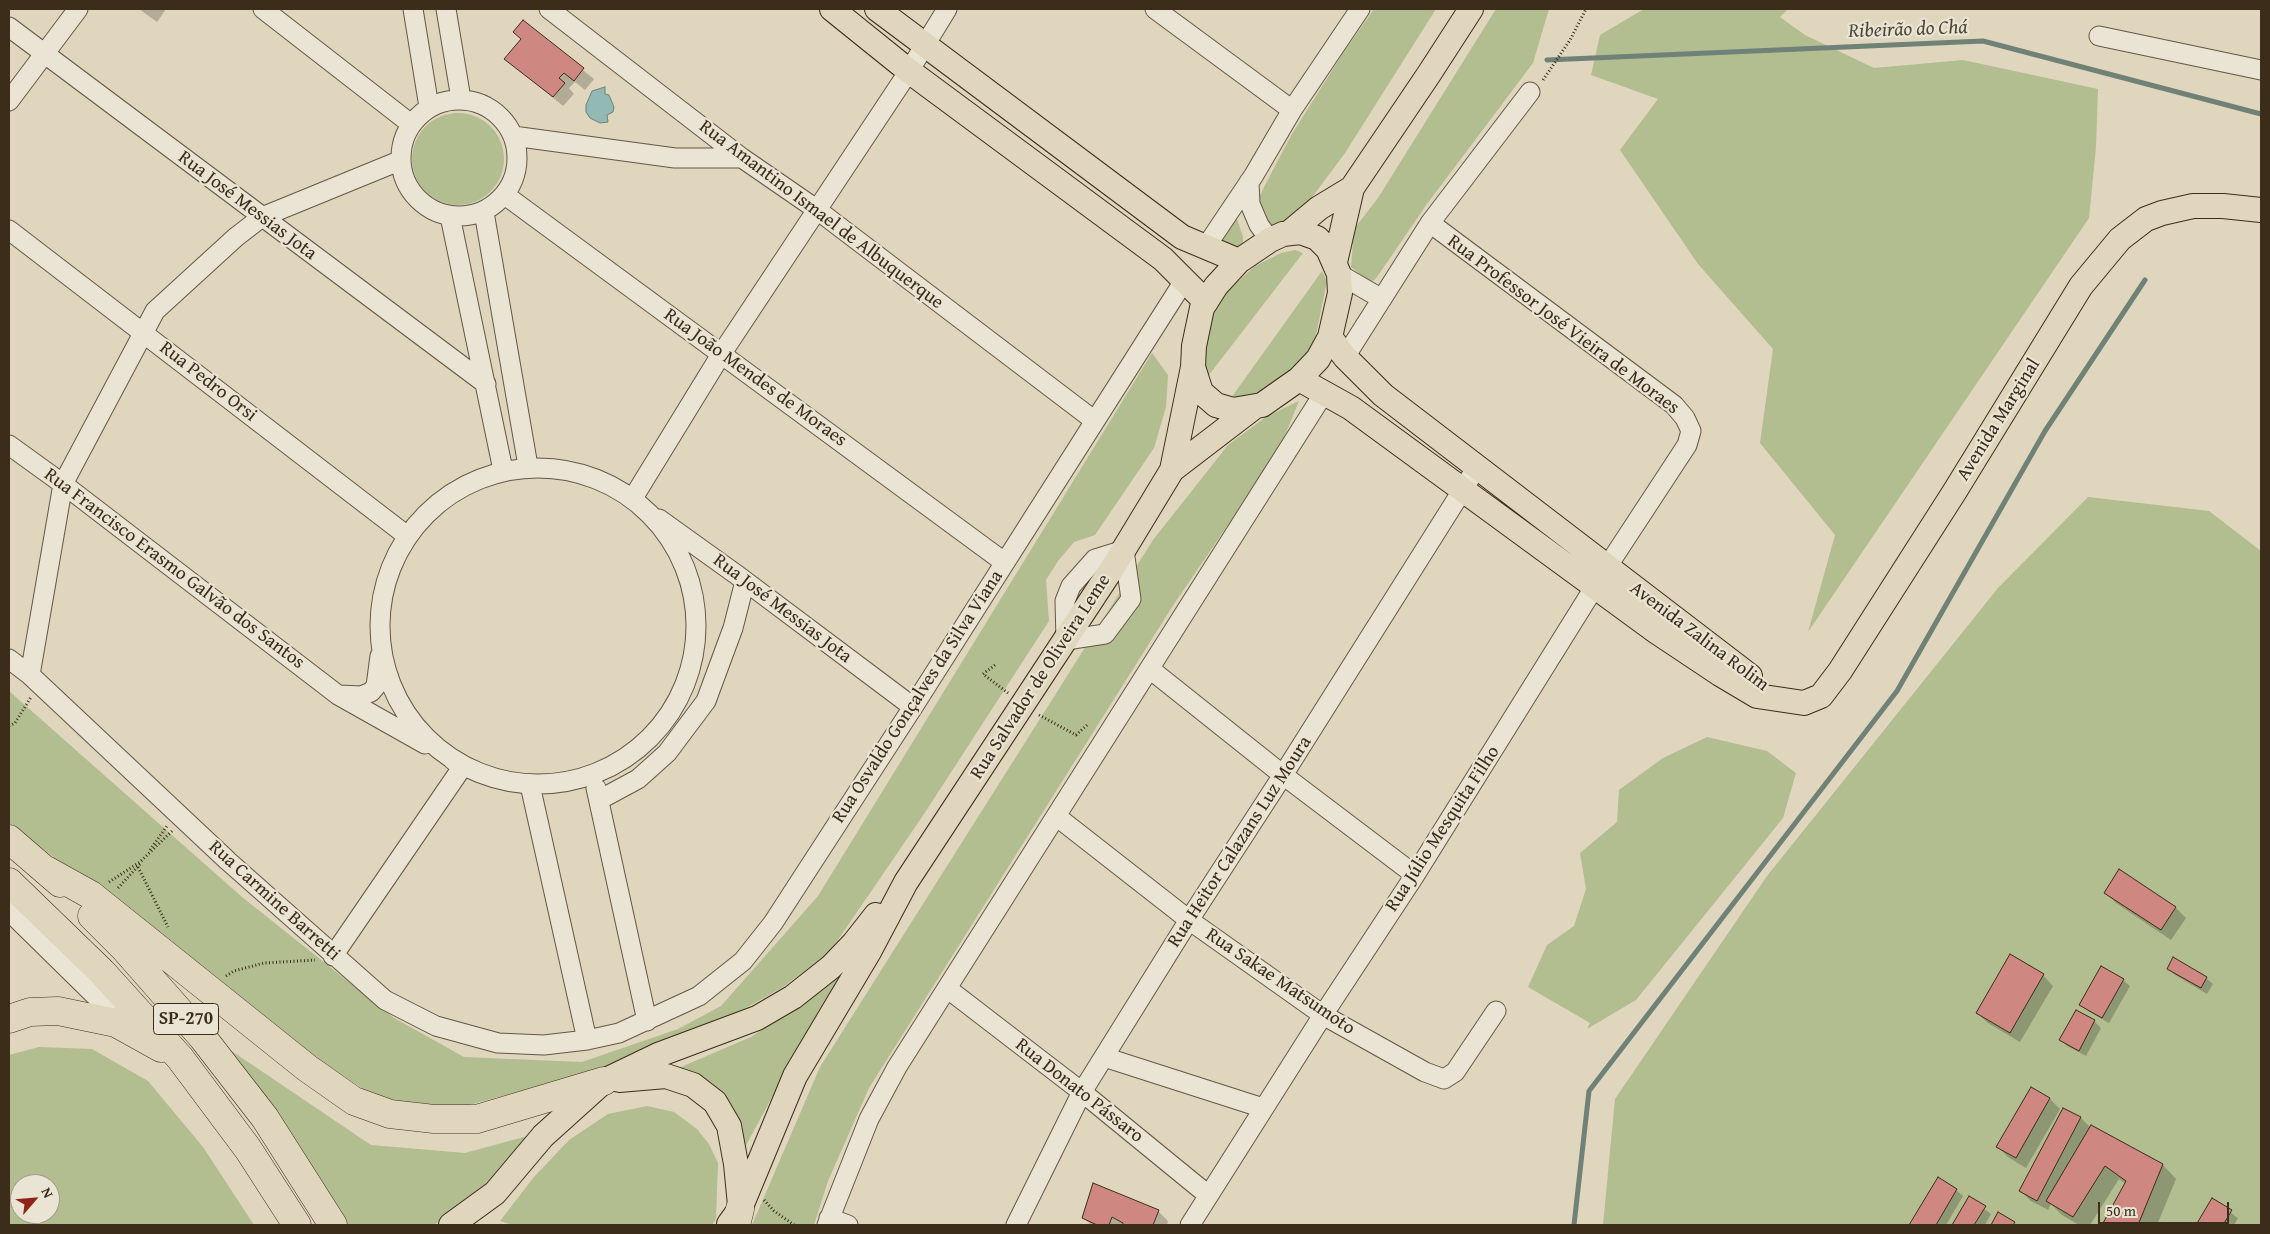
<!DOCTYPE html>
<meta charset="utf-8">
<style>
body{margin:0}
#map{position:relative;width:2270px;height:1234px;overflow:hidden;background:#dfd6bd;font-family:"Gentium Book Plus",serif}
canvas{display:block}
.frame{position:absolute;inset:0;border:10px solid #3c2d1b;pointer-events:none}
.north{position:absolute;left:10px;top:1174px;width:50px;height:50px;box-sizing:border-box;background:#eae4d4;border:1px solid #a49b8a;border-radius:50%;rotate:63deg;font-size:14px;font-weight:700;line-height:20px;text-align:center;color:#3c2d1b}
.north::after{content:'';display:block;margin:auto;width:18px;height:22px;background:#8f2418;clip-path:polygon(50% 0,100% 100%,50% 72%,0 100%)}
.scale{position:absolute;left:2098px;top:1202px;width:131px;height:22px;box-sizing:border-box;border:2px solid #3c2d1b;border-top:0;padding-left:6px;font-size:15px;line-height:18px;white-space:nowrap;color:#3c2d1b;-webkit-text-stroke:4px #eae4d4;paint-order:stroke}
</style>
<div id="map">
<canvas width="2270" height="1234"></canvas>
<div class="frame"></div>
<div class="north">N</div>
<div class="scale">50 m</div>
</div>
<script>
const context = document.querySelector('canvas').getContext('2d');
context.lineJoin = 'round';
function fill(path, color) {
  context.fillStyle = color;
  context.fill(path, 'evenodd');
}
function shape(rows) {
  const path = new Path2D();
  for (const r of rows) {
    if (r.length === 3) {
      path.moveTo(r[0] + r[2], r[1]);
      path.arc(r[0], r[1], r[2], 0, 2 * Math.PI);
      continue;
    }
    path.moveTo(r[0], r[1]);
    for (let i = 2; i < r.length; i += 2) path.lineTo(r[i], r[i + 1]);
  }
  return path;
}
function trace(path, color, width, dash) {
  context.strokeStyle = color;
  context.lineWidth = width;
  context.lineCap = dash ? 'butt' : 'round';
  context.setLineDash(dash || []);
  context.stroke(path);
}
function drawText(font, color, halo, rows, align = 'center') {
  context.font = font + ' "Gentium Book Plus",serif';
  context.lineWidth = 4.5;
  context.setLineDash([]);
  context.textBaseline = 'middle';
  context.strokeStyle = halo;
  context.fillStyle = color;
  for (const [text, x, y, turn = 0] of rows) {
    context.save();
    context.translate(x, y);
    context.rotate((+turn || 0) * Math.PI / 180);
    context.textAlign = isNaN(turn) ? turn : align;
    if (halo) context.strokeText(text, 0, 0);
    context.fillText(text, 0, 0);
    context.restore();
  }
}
fill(shape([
 [1374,9,1436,9,1345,153,1310,200,1279,227,1271,227,1257,202,1265,185,1292,134,1345,50],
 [1496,9,1549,9,1533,63,1427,204,1377,277,1372,282,1367,280,1351,267,1354,229,1378,198],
 [1644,9,1788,9,1780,17,1805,35,1874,68,1963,60,2098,89,2096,147,2089,218,1808,632,1835,535,1760,443,1773,349,1698,264,1620,150,1658,99,1591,75,1600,35],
 [458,159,46],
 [1236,216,1243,237,1243,245,1233,249,1217,245],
 [1295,250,1303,253,1202,384,1198,374,1212,314,1223,295,1255,266,1281,253],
 [1322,271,1327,281,1315,340,1304,360,1273,389,1226,405],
 [1152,353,1168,375,1166,407,1154,448,1095,535,1074,542,1058,561,1046,580,1049,621,924,814,829,953,783,987,730,1017,614,1066,435,1114,381,1101,299,1046,9,823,9,691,242,897,394,1018,464,1057,582,1062,678,1029,721,1006,818,896],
 [1299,401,1279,450,1174,604,869,1088,828,1181,814,1225,752,1225,820,1067,1153,540,1228,445,1266,417],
 [2088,497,2209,511,2261,551,2261,1225,1603,1225,1615,1099,1767,876,1998,588],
 [1707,737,1767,751,1796,773,1783,818,1636,1000,1587,1029,1590,1023,1528,987,1547,945,1574,926,1586,889,1580,853,1617,822,1619,790,1663,758],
 [847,970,817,1014,744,1149,674,1070,751,1037,806,1001],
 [208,1035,371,1145,465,1153,542,1132,481,1201,433,1225,342,1225],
 [39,1047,92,1049,148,1081,203,1147,254,1225,9,1225,9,1055],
 [20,1184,50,1184,50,1214,20,1214],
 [647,1106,674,1112,697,1129,709,1144,718,1163,716,1219,712,1225,513,1225,500,1221,534,1177,569,1140,608,1114]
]), '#b2bd90');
const water = shape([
 [605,87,605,94,609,95,614,107,613,112,607,115,608,122,600,123,590,118,586,112,586,105,592,91,605,87]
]);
fill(water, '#93b9b4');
trace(water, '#708177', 1);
fill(shape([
 [139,9,166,9,157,22],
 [523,22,594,79,585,90,575,82,569,88,574,94,563,106,506,59,522,40],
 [2120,871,2176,908,2186,918,2171,940,2116,903,2106,893],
 [2168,969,2206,978,2213,984,2207,994,2175,975],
 [2043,975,2053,986,2020,1042,1988,1023,1977,1013],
 [2123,980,2130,986,2109,1023,2088,1011,2081,1005],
 [2076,1011,2094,1021,2101,1028,2086,1056,2067,1046,2061,1040],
 [2031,1089,2050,1099,2060,1109,2026,1168,2008,1157,1998,1147],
 [2064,1109,2081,1118,2091,1128,2163,1165,2176,1179,2157,1225,2104,1225,2126,1184,2119,1179,2090,1225,2079,1225,2062,1215,2051,1204,2048,1210,2031,1201,2021,1191],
 [1938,1179,1956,1190,1963,1196,1946,1225,1911,1225],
 [1969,1198,1991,1214,1985,1225,1953,1225],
 [2213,1200,2238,1218,2234,1225,2197,1225],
 [1158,1211,1168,1221,1167,1225,1091,1225,1083,1217]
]), '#0003');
trace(shape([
 [1547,60,1983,41,2261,114],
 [1574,1225,1589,1091,1897,691,2045,431,2145,280]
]), '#708177', 5);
const building = shape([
 [523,20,584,68,574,81,564,73,559,78,565,83,553,97,504,59,521,39,513,32,523,20],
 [2119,869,2176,907,2161,930,2104,893,2119,869],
 [2010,954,2044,974,2010,1033,1976,1013,2010,954],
 [2173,957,2207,977,2201,988,2167,969,2173,957],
 [2101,966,2124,979,2102,1018,2079,1005,2101,966],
 [2076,1010,2095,1020,2079,1051,2059,1040,2076,1010],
 [2031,1087,2050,1098,2016,1158,1996,1147,2031,1087],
 [2063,1108,2081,1117,2037,1201,2019,1191,2063,1108],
 [2091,1125,2163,1164,2138,1225,2102,1225,2126,1181,2105,1166,2073,1217,2046,1201,2091,1125],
 [1938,1177,1957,1189,1936,1225,1909,1225,1938,1177],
 [1093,1183,1159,1210,1153,1225,1123,1225,1123,1223,1112,1217,1109,1225,1097,1225,1082,1218,1093,1183],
 [1969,1196,1986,1206,1974,1225,1952,1225,1969,1196],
 [2212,1198,2232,1210,2223,1225,2196,1225,2212,1198],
 [1998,1212,2015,1222,2013,1225,1991,1225,1998,1212]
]);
fill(building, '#ce8881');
trace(building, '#3c2d1b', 1);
const minor = shape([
 [263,9,411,124],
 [413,9,429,107],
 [446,9,461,99],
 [549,9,742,158,816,209,1095,421],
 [1155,9,1292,110],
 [9,27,486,384],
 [2099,36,2261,70],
 [459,158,58],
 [9,101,78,9],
 [513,136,675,158,742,158],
 [1249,182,1250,204,1259,225,1270,240],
 [505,195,1004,562],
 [484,212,528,466],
 [450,216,503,470],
 [9,230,406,535],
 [1205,248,1254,175,1292,110,1360,9],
 [1339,274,1382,299],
 [1345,357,1430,223,1530,92],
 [9,445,63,484,338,695,425,744],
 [538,626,158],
 [633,498,722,353,909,71,947,9],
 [659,519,737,575,913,707],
 [1124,550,1131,599,1105,634,1066,640,1065,601,1071,586,1095,559,1124,550],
 [9,659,30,675,228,861,385,1000,436,1026,498,1043,544,1045,587,1040,619,1033,699,996,743,961,773,923,913,707,1184,281],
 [1150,669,1283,775,1415,875],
 [30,675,63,484,155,311,236,237,262,217,399,161],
 [339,695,361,696,371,692,376,686,380,656],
 [530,785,587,1040],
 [596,788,647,1021],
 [599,800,638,779,667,753,706,701,733,628,745,581],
 [1056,816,1189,920,1323,1015,1425,1072,1444,1079,1455,1072,1496,1011],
 [9,911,124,1024],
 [333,956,463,766,453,760],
 [948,989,1082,1092,1208,1195],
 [1104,1057,1263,1108],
 [829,1218,848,1225],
 [827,1225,869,1119,897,1067,1324,393],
 [1016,1225,1082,1092,1189,920,1283,775,1477,467],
 [1190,1225,1323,1015,1415,875,1607,567,1687,445,1691,431,1685,418,1674,405,1430,223]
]);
const major = shape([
 [832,9,909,71,1163,259,1206,302],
 [877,9,1182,237,1239,261],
 [1300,232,1317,238,1328,249,1339,274,1340,293,1330,337,1318,359,1299,379,1262,405,1233,410,1216,405,1201,392,1193,367,1194,346,1202,308,1216,286,1239,261,1270,240,1283,234,1300,232],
 [1289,233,1319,208,1352,188],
 [1335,262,1352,188,1429,74,1471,9],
 [1330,337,1345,357,1383,395,1750,676],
 [1299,379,1351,408,1657,632,1720,674,1757,696,1804,703,1821,696,1840,671,1955,491,2081,286,2120,239,2146,219,2162,213,2193,206,2223,206,2261,210],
 [1172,470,1253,408],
 [619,1080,666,1076,693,1085,715,1102,729,1126,736,1164,740,1205],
 [729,1224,740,1209,795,1076,870,950,906,882,1115,564,1172,470,1193,367],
 [451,1225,495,1193,543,1136,604,1081,658,1055,757,1018,793,997,831,967,854,943,876,915]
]);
const highway = shape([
 [9,839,60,883],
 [46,870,91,895,307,1068,354,1101,390,1114,434,1119,477,1119,604,1081],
 [9,882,102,972,180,1058,248,1149,297,1225],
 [92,916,124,948,203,1038,265,1118,333,1225],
 [9,1019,30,1012,58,1011,116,1023,161,1048],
 [736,1225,740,1209]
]);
trace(minor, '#655744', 21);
trace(major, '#3c2d1b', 26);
trace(highway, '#3c2d1b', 29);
trace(shape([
 [1543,80,1570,40,1586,9],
 [995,665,983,674,1008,693],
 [1039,715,1076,735,1087,725],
 [9,726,15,723,31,697],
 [150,850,167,826],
 [138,867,168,927],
 [109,882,140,862,172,831],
 [118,888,141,863],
 [226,976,234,971,264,963,315,960],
 [764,1200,774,1211,794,1225]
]), '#3c2d1b', 3, [1, 2.5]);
trace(minor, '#eae4d4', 19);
trace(major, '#dfd6bd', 24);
trace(highway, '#dfd6bd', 28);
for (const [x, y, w] of [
 [186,1019,65]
]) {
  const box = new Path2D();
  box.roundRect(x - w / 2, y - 15.5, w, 31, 4);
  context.fillStyle = '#eae4d4';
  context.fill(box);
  trace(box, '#3c2d1b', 1);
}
drawText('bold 18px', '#3c2d1b', null, [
 ["SP-270",186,1019]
]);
drawText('19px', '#3c2d1b', '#eae4d4', [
 ["Rua José Messias Jota",247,206,37],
 ["Rua Amantino Ismael de Albuquerque",821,215,37],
 ["Rua Professor José Vieira de Moraes",1563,325,37],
 ["Rua João Mendes de Moraes",755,378,36],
 ["Rua Pedro Orsi",208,382,38],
 ["Avenida Marginal",1999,420,-58],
 ["Rua Francisco Erasmo Galvão dos Santos",174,569,37],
 ["Rua José Messias Jota",782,609,37],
 ["Avenida Zalina Rolim",1699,637,37],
 ["Rua Salvador de Oliveira Leme",1041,677,-57],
 ["Rua Osvaldo Gonçalves da Silva Viana",918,697,-57],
 ["Rua Júlio Mesquita Filho",1443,829,-57],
 ["Rua Heitor Calazans Luz Moura",1240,842,-57],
 ["Rua Carmine Barretti",274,901,42],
 ["Rua Sakae Matsumoto",1280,982,34],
 ["Rua Donato Pássaro",1079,1091,38]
]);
drawText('italic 20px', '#4d493a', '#eae4d4', [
 ["Ribeirão do Chá",1908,30,-2]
]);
</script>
